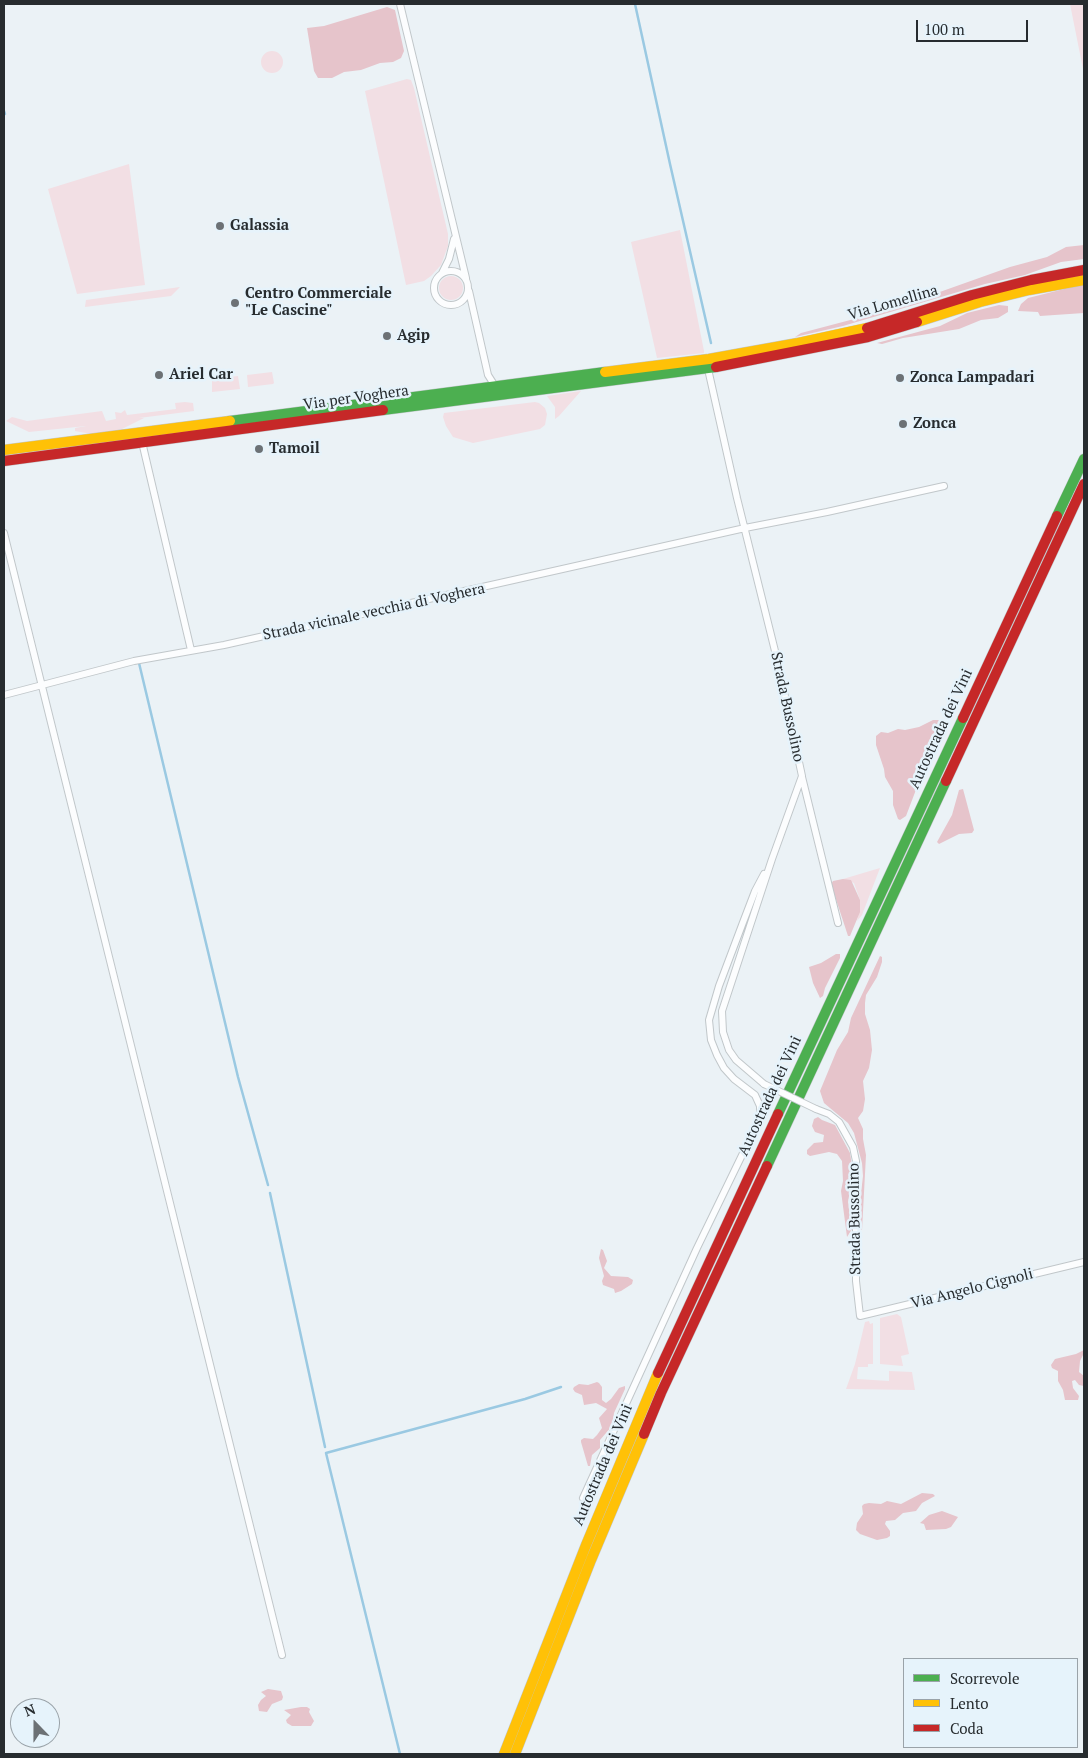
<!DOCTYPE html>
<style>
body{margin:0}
#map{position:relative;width:1088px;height:1758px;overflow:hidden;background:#ebf2f6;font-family:"PT Serif",serif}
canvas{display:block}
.frame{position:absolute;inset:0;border:5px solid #272c2f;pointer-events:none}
.legend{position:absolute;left:903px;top:1658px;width:175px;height:90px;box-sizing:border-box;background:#e6f3fb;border:1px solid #9aa3a9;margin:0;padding:6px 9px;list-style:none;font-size:15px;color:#272c2f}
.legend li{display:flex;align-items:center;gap:10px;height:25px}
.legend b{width:25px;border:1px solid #9aa3a9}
.north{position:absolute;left:10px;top:1698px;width:50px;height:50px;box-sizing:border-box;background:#e6f3fb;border:1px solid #9aa3a9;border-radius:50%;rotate:338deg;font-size:14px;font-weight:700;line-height:20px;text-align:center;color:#272c2f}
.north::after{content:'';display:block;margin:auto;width:18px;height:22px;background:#6c7175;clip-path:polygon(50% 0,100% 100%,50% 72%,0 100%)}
.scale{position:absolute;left:916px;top:20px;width:112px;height:22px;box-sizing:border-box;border:2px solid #272c2f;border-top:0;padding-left:6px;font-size:15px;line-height:18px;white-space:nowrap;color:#272c2f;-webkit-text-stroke:4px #e6f3fb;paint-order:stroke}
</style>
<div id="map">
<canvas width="1088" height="1758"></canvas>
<div class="frame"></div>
<ul class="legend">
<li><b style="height:6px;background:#4caf50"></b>Scorrevole</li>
<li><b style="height:6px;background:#ffc107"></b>Lento</li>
<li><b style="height:6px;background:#c62828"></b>Coda</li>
</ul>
<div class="north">N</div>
<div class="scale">100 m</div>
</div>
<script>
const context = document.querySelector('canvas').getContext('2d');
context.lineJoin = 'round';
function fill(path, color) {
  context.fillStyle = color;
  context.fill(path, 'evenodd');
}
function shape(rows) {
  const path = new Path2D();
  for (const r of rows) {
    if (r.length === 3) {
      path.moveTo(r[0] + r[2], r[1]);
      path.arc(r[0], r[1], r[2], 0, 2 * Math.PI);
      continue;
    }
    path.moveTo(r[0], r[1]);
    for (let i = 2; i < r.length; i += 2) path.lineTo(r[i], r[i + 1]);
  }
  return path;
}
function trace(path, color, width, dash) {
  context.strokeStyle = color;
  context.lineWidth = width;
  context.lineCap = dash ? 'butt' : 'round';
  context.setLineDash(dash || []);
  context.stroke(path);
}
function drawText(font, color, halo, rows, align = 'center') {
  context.font = font + ' "PT Serif",serif';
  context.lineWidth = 5;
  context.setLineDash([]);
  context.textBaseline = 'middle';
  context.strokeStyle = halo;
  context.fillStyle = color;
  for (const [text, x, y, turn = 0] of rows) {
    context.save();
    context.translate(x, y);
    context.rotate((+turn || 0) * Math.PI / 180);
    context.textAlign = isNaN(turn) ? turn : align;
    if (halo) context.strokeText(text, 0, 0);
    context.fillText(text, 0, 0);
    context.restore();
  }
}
fill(shape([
 [1070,4,1084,4,1084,74],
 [272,62,11],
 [407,79,411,80,414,88,448,234,448,246,441,265,431,276,424,281,406,285,365,91],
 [129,164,145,285,77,294,48,189],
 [680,230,704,351,704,353,657,358,631,242],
 [451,288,12],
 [180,287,171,296,85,307,86,300],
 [272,372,274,383,273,384,248,387,247,375],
 [238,376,240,389,212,392,212,380],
 [581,391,559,416,555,419,555,407,547,396],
 [185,402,193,403,194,411,139,418,144,418,120,430,91,434,75,431,75,428,86,426,29,432,6,421,12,417,27,421,102,411,106,421,116,419,115,412,121,413,125,410,127,415,176,409,175,403],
 [535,402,539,403,545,408,547,414,545,425,540,429,473,443,453,437,446,426,443,417,444,413],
 [880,868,862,915,857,921,860,908,860,900,854,883,843,879],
 [897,1314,901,1317,909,1354,901,1356,903,1366,880,1364,880,1318],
 [869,1321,870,1324,873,1323,873,1364,868,1364,868,1367,858,1367,857,1379,889,1381,889,1371,912,1372,915,1390,846,1389,855,1364,865,1322]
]), '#f2dfe4');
fill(shape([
 [387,7,395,10,404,51,401,58,393,62,380,63,361,70,344,72,332,78,318,78,314,71,307,28,324,26],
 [1084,245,1084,259,1061,262,1025,275,985,284,843,326,795,337,801,333,892,309,1010,267,1047,257,1066,247],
 [1084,284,1084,313,1040,316,1038,312,1018,311,1021,304,1028,298],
 [999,305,1008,306,1008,312,998,318,981,320,959,329,903,338,882,344,877,343,940,326,967,313],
 [933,720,942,720,945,724,936,746,925,766,906,816,900,820,898,819,893,805,893,791,885,777,884,769,876,745,876,736,881,732,888,733,898,729,905,730,919,727],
 [963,789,974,830,972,833,959,834,939,844,937,842,952,815,959,790],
 [843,879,851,880,860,900,860,912,850,936,848,936,831,884,833,881],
 [836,954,840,954,840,958,825,988,823,996,820,998,813,983,809,967,821,963],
 [880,956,882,957,882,962,877,977,866,995,865,1003,865,1014,870,1030,872,1050,869,1068,863,1081,865,1099,863,1111,858,1118,863,1129,863,1139,866,1155,862,1230,860,1229,859,1211,863,1176,862,1163,854,1133,848,1123,824,1103,820,1091,837,1050,848,1032,851,1018],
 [818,1117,822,1120,835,1125,850,1153,853,1172,848,1202,852,1229,847,1237,841,1191,843,1181,842,1161,837,1154,829,1152,810,1156,807,1154,807,1150,814,1143,823,1142,824,1135,815,1132,812,1126,814,1119],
 [601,1249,603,1250,607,1261,604,1268,611,1276,628,1277,633,1280,632,1284,621,1291,615,1293,614,1289,603,1285,602,1281,604,1276,599,1258],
 [1084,1350,1084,1353,1080,1361,1079,1372,1084,1376,1084,1386,1079,1385,1075,1380,1072,1381,1073,1388,1079,1396,1078,1400,1065,1400,1063,1390,1058,1381,1058,1371,1052,1368,1051,1365,1055,1359,1076,1354],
 [597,1382,599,1383,602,1387,602,1400,606,1403,611,1399,619,1388,625,1386,625,1389,614,1413,612,1426,600,1440,600,1448,592,1455,590,1466,588,1466,581,1442,581,1440,584,1438,593,1439,597,1435,602,1428,599,1418,607,1409,596,1403,584,1405,582,1395,575,1392,573,1389,574,1387,579,1384,588,1385],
 [922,1493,933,1494,935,1496,922,1503,916,1511,903,1513,895,1520,886,1521,885,1524,890,1531,890,1536,887,1538,877,1540,860,1534,856,1530,857,1523,863,1514,862,1506,864,1504,869,1503,881,1504,887,1501,901,1504],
 [942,1511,958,1517,951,1527,946,1529,926,1530,924,1524,920,1523,929,1515],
 [268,1689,281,1691,283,1697,282,1700,272,1704,267,1712,259,1711,258,1705,261,1700,266,1696,261,1692],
 [301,1707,307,1707,310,1709,309,1712,314,1721,311,1726,292,1726,287,1723,286,1720,291,1715,284,1710]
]), '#e6c4cb');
trace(shape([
 [635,4,670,164,711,343],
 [4,111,5,114],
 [139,663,238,1077,268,1185],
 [270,1193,325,1447],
 [400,1754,326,1453,525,1399,561,1387]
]), '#9ac9e2', 2.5);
const street = shape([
 [400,4,466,278],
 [451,288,17],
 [442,273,449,259,454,239],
 [469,291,488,375,495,386],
 [708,369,737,498,777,659,802,776,772,859,722,1011,723,1032,729,1050,736,1060,764,1084],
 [142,442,191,650],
 [4,533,282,1655],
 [4,695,134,661,224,645,745,528,827,512,944,486],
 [802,777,838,923],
 [816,1109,829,1114,839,1122,853,1147,856,1161,856,1281,860,1316,1084,1262],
 [583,1498,697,1248,760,1118,760,1106,755,1095,734,1079,724,1068,717,1055,711,1040,709,1020,719,986,742,925,755,891,764,874]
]);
const fast = shape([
 [383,410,716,367],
 [230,421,605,372],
 [1057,516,1084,459],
 [778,1114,963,718],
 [767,1166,946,781]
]);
const slow = shape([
 [917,322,980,302,1029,290,1084,280],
 [605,372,709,359,798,343,867,328],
 [4,450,230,421],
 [504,1754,586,1545,658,1373],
 [515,1754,591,1560,644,1434]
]);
const jam = shape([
 [867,328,972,295,1031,280,1084,270],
 [716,367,868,337,917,322],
 [4,461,383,410],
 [963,718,1057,516],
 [946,781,1084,484],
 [658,1373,778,1114],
 [644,1434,661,1393,767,1166]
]);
trace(street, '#c1c7ca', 8);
trace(fast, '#c1c7ca', 11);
trace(slow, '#c1c7ca', 11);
trace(jam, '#c1c7ca', 11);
trace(street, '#fcfdfe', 6);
trace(fast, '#4caf50', 10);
trace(slow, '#ffc107', 10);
trace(jam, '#c62828', 10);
const streetBridge = shape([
 [764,1084,816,1109]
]);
trace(streetBridge, '#c1c7ca', 8, []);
trace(streetBridge, '#fcfdfe', 6);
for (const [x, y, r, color] of [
 [220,226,5,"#6c7175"],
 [235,303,5,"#6c7175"],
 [387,336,5,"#6c7175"],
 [159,375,5,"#6c7175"],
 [900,378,5,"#6c7175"],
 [903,424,5,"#6c7175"],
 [259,449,5,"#6c7175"]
]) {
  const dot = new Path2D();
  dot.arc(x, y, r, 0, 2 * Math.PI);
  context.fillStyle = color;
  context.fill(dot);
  trace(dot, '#e6f3fb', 2);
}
drawText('bold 15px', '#272c2f', '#e6f3fb', [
 ["Galassia",230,226],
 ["Centro Commerciale",245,294],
 ["\"Le Cascine\"",245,311],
 ["Agip",397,336],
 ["Ariel Car",169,375],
 ["Zonca Lampadari",910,378],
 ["Zonca",913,424],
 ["Tamoil",269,449]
], 'left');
drawText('15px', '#272c2f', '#e6f3fb', [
 ["Via Lomellina",893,303,-16],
 ["Via per Voghera",356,398,-8],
 ["Strada vicinale vecchia di Voghera",374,612,-12],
 ["Strada Bussolino",787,707,78],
 ["Autostrada dei Vini",941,729,-65],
 ["Autostrada dei Vini",770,1096,-65],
 ["Strada Bussolino",855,1219,-91],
 ["Via Angelo Cignoli",972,1289,-14],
 ["Autostrada dei Vini",603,1465,-67]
]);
</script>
